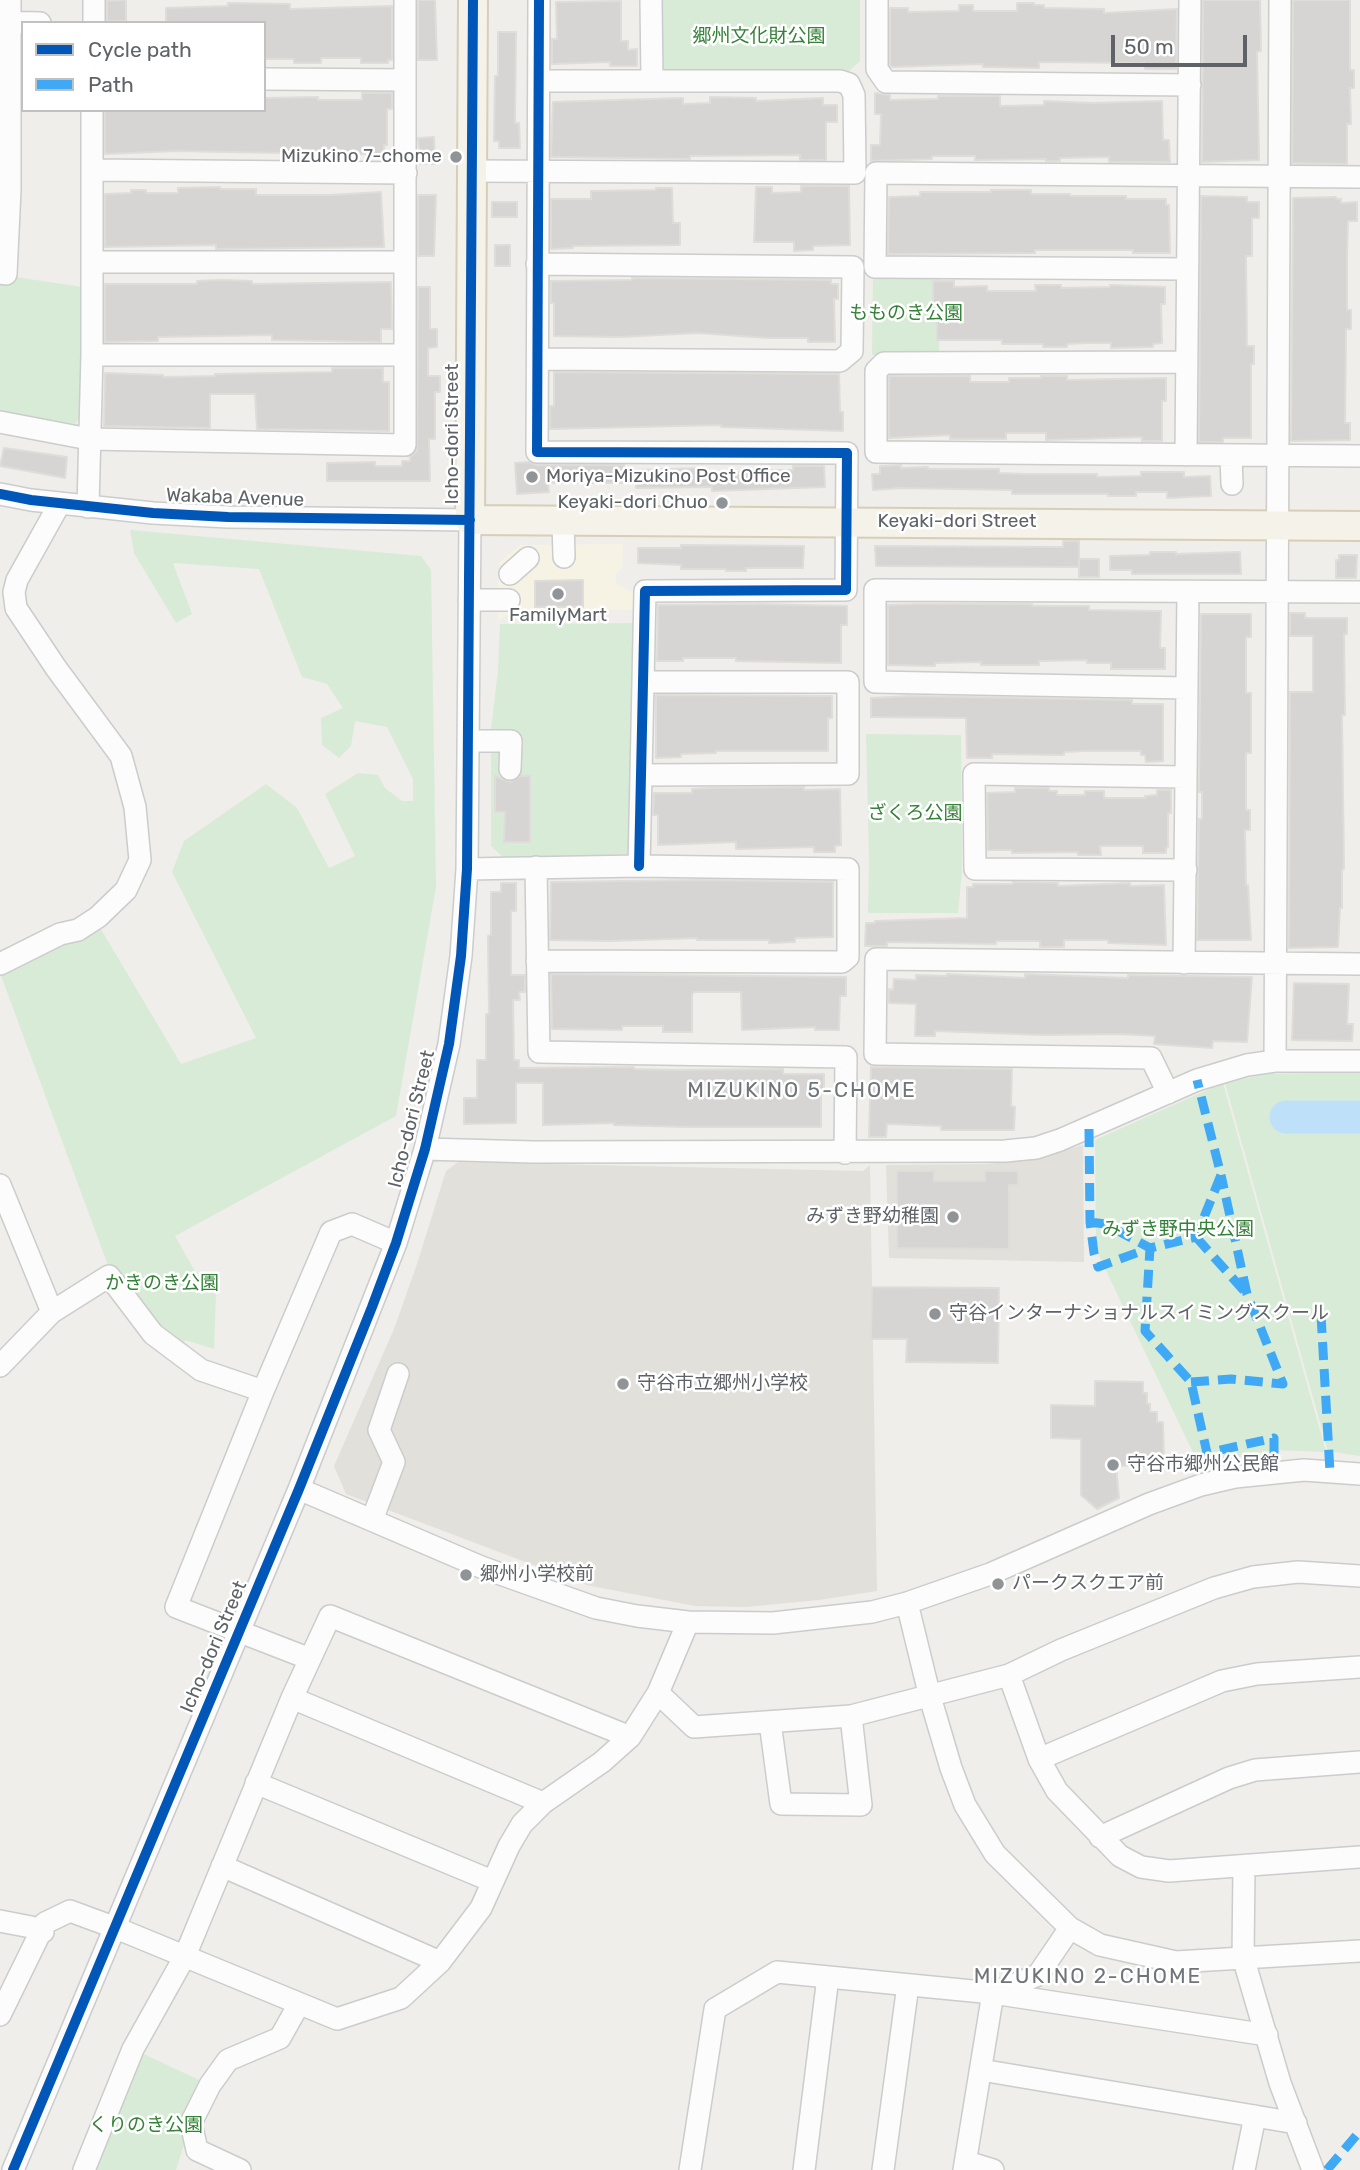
<!DOCTYPE html>
<meta charset="utf-8">
<style>
body{margin:0}
#map{position:relative;width:1360px;height:2170px;overflow:hidden;background:#efeeea;font-family:Rubik,sans-serif}
canvas{display:block}
.legend{position:absolute;left:21px;top:21px;width:245px;height:91px;box-sizing:border-box;background:#fff;border:2px solid #bfc1c3;margin:0;padding:9px 12px;list-style:none;font-size:21px;color:#5f6368}
.legend li{display:flex;align-items:center;gap:14px;height:35px}
.legend b{width:35px;border:2px solid #bfc1c3}
.scale{position:absolute;left:1111px;top:35px;width:136px;height:32px;box-sizing:border-box;border:4px solid #5f6368;border-top:0;padding-left:9px;font-size:21px;line-height:24px;white-space:nowrap;color:#5f6368;-webkit-text-stroke:5px #fff;paint-order:stroke}
</style>
<div id="map">
<canvas width="1360" height="2170"></canvas>
<ul class="legend">
<li><b style="height:9px;background:#0057b8"></b>Cycle path</li>
<li><b style="height:9px;background:#3fa9f5"></b>Path</li>
</ul>
<div class="scale">50 m</div>
</div>
<script>
const context = document.querySelector('canvas').getContext('2d');
context.lineJoin = 'round';
function fill(path, color) {
  context.fillStyle = color;
  context.fill(path, 'evenodd');
}
function shape(rows) {
  const path = new Path2D();
  for (const r of rows) {
    path.moveTo(r[0], r[1]);
    for (let i = 2; i < r.length; i += 2) path.lineTo(r[i], r[i + 1]);
  }
  return path;
}
function trace(path, color, width, dash) {
  context.strokeStyle = color;
  context.lineWidth = width;
  context.lineCap = dash ? 'butt' : 'round';
  context.setLineDash(dash || []);
  context.stroke(path);
}
function drawText(font, color, halo, rows, align = 'center') {
  context.font = font + ' Rubik,"Noto Sans JP",sans-serif';
  context.lineWidth = 5;
  context.setLineDash([]);
  context.textBaseline = 'middle';
  context.strokeStyle = halo;
  context.fillStyle = color;
  for (const [text, x, y, turn = 0] of rows) {
    context.save();
    context.translate(x, y);
    context.rotate((+turn || 0) * Math.PI / 180);
    context.textAlign = isNaN(turn) ? turn : align;
    if (halo) context.strokeText(text, 0, 0);
    context.fillText(text, 0, 0);
    context.restore();
  }
}
fill(shape([
 [623,544,622,568,616,573,616,583,633,593,633,610,519,609,498,620,499,563,520,545]
]), '#f7f3e4');
fill(shape([
 [1083,1145,1084,1262,889,1258,886,1165,986,1164,1036,1159],
 [458,1162,863,1171,870,1165,877,1591,819,1600,746,1607,695,1606,586,1585,346,1494,334,1466,394,1329,417,1264,446,1171]
]), '#e2e0da');
fill(shape([
 [658,0,860,0,860,61,847,73,665,73,660,66],
 [873,274,940,274,939,355,872,355],
 [8,276,83,287,80,417,75,424,0,412,0,278],
 [130,530,421,556,431,570,436,887,396,1116,175,1236,196,1273,216,1292,214,1349,185,1340,180,1351,109,1268,0,973,99,926,181,1064,256,1038,172,872,184,841,266,784,297,808,329,868,355,856,325,794,358,773,378,775,385,788,402,801,413,801,413,779,387,727,355,721,351,746,339,758,322,745,321,718,343,708,327,684,302,677,259,569,173,563,192,614,176,623,134,553],
 [634,623,633,854,504,858,491,846,491,729,498,671,500,624],
 [866,734,961,735,962,871,958,913,868,913,869,860],
 [1360,1072,1360,1456,1328,1451,1225,1083,1265,1074],
 [1223,1083,1326,1452,1275,1450,1199,1465,1099,1256,1096,1238,1095,1140],
 [133,2049,210,2085,191,2123,176,2170,84,2170]
]), '#d8ebd6');
trace(shape([
 [1286,1117,1360,1117]
]), '#bfe0f9', 33);
const building = shape([
 [126,0,126,21,107,21,107,1,126,0],
 [418,0,435,0,437,60,418,60,418,0],
 [1203,0,1260,0,1261,51,1257,52,1259,160,1202,162,1203,0],
 [1293,0,1350,0,1350,70,1354,70,1354,88,1350,88,1351,124,1347,124,1347,164,1292,163,1293,0],
 [621,1,621,41,628,41,628,50,637,49,637,66,610,66,610,62,552,64,552,39,557,39,556,2,621,1],
 [228,3,290,4,290,9,392,6,392,60,388,60,388,63,361,63,361,58,321,58,321,63,294,63,294,59,264,59,263,22,166,23,166,8,228,6,228,3],
 [1017,3,1034,3,1034,5,1044,5,1044,8,1104,9,1104,13,1177,9,1176,69,1145,69,1145,63,1039,62,1039,68,983,67,983,64,892,67,890,65,890,8,908,8,908,12,959,11,959,5,973,5,973,11,1017,11,1017,3],
 [498,32,516,32,515,123,519,123,520,148,499,148,499,141,494,141,495,76,498,76,498,32],
 [362,93,392,93,392,109,387,109,387,145,384,145,384,154,337,154,337,159,284,159,284,153,177,151,105,154,105,110,264,110,264,98,318,97,318,100,362,100,362,93],
 [875,93,890,95,890,100,938,99,938,96,1000,96,1000,106,1044,105,1044,101,1093,103,1162,101,1163,140,1169,140,1170,162,1109,162,1109,157,1060,158,1060,161,1046,161,1046,159,975,160,975,156,932,156,932,159,871,161,871,145,880,145,881,114,875,114,875,93],
 [710,97,756,98,756,101,823,98,823,105,837,105,837,122,826,122,826,160,800,160,800,155,690,156,690,159,551,157,553,102,683,98,683,104,710,103,710,97],
 [434,137,435,164,420,164,418,138,434,137],
 [801,186,849,186,850,245,813,246,813,250,794,251,794,242,754,242,756,187,772,187,772,193,801,192,801,186],
 [220,187,220,189,256,189,256,195,330,195,381,192,384,247,216,249,216,245,105,247,105,194,131,193,131,190,146,190,146,193,178,193,178,188,220,187],
 [656,188,672,188,673,223,680,223,680,245,573,246,573,248,551,249,551,199,591,199,591,191,656,190,656,188],
 [991,190,1031,190,1031,194,1070,194,1070,196,1126,196,1126,199,1166,199,1166,205,1169,205,1170,253,1133,253,1133,250,1035,250,1035,253,888,254,889,197,920,196,920,192,991,192,991,190],
 [418,195,436,195,434,256,418,256,418,195],
 [1201,196,1247,197,1247,202,1259,202,1259,218,1252,218,1252,256,1246,256,1247,346,1254,346,1254,364,1251,364,1251,438,1223,438,1223,442,1199,442,1201,196],
 [1336,197,1336,199,1341,199,1341,203,1357,202,1357,221,1348,221,1347,255,1347,310,1351,310,1351,329,1346,329,1345,423,1350,423,1350,440,1291,441,1293,198,1336,197],
 [492,202,517,202,517,217,492,217,492,202],
 [495,245,510,245,510,266,495,266,495,245],
 [632,278,831,280,831,284,838,284,838,299,834,299,835,342,808,342,808,338,768,338,698,333,620,337,554,336,554,303,551,303,551,281,632,280,632,278],
 [221,280,252,281,252,284,391,282,392,329,381,329,381,342,272,340,272,335,158,337,158,341,105,342,105,284,197,284,197,281,221,280],
 [933,281,954,281,954,287,987,286,987,291,1036,291,1035,285,1061,285,1061,288,1110,287,1110,285,1165,287,1165,304,1161,304,1162,343,1153,344,1153,347,1111,348,1111,343,1085,343,1067,344,1067,347,1043,347,1043,344,1002,344,1002,340,937,340,937,309,933,309,933,281],
 [418,287,430,287,430,329,437,329,437,347,428,348,428,376,440,376,440,392,435,392,435,439,429,439,430,481,327,481,327,463,375,462,375,466,402,466,402,461,410,461,410,457,417,451,418,287],
 [332,368,383,368,383,382,389,382,389,431,257,429,255,394,210,394,210,428,104,426,105,373,163,375,163,377,215,376,215,374,332,372,332,368],
 [554,372,839,374,840,412,843,412,843,431,721,427,721,425,550,429,550,406,554,406,554,372],
 [889,376,970,376,970,382,1009,382,1009,378,1041,378,1041,376,1067,376,1067,380,1166,378,1166,401,1162,401,1162,441,1142,441,1142,437,1046,440,1046,433,1006,433,1006,439,950,439,950,435,889,438,889,376],
 [4,448,67,457,65,478,0,466,4,448],
 [529,462,537,465,624,465,624,483,548,483,549,492,517,494,515,463,529,462],
 [901,465,901,468,928,467,928,469,999,469,999,473,1024,474,1097,474,1097,477,1141,476,1141,472,1184,472,1184,477,1210,476,1211,496,1167,498,1167,492,1136,492,1136,496,1108,496,1108,494,1012,494,1012,490,901,488,873,490,872,474,880,474,880,466,901,465],
 [793,466,824,466,825,487,712,491,712,487,636,488,636,470,704,468,704,473,752,472,752,470,793,470,793,466],
 [1063,541,1079,541,1079,567,876,566,875,546,1063,547,1063,541],
 [681,545,804,546,803,568,746,568,746,571,726,571,726,569,681,569,681,565,638,563,638,548,681,548,681,545],
 [1150,552,1176,552,1176,554,1240,552,1241,574,1132,574,1132,570,1110,570,1110,556,1150,555,1150,552],
 [1339,555,1357,555,1356,578,1336,578,1336,560,1339,560,1339,555],
 [1079,559,1099,559,1099,577,1079,577,1079,559],
 [583,580,583,607,535,607,535,581,583,580],
 [757,604,847,606,847,625,841,625,841,663,736,661,736,658,683,658,683,661,657,661,658,605,757,604],
 [920,604,1032,604,1032,606,1089,606,1089,610,1161,611,1160,648,1165,648,1165,669,1111,669,1111,663,1087,663,1087,660,1039,661,1039,665,981,665,981,662,935,663,935,666,888,665,888,605,920,604],
 [1290,613,1305,613,1305,618,1347,618,1347,634,1344,634,1345,715,1342,715,1344,869,1342,869,1342,908,1340,908,1338,947,1289,948,1290,692,1313,692,1313,636,1290,636,1290,613],
 [1201,614,1251,614,1251,637,1246,637,1246,693,1251,693,1251,753,1246,753,1246,810,1250,810,1250,830,1245,830,1246,885,1248,885,1251,940,1197,940,1199,819,1202,819,1202,792,1199,792,1201,614],
 [656,695,832,696,832,718,828,718,828,751,716,751,716,753,681,754,681,757,656,758,656,695],
 [910,696,1132,700,1132,704,1163,704,1163,761,1146,762,1145,755,1141,755,1141,751,1084,751,1064,752,1064,755,992,754,992,758,967,758,966,718,871,717,871,698,910,696],
 [495,776,510,782,521,776,530,776,530,842,504,842,505,812,495,812,495,776],
 [804,787,804,790,840,789,841,845,835,846,835,852,814,852,814,847,736,849,736,842,658,845,658,815,653,815,654,793,692,793,692,789,708,788,804,787],
 [1015,788,1049,788,1049,791,1057,791,1057,795,1085,795,1085,791,1104,791,1104,798,1145,798,1145,796,1157,795,1157,790,1171,790,1171,813,1168,813,1168,847,1166,848,1166,853,1143,853,1143,846,1100,846,1101,855,1078,855,1078,852,1012,853,1012,850,988,850,987,793,1015,792,1015,788],
 [699,880,833,882,833,937,795,938,795,942,769,943,769,940,697,940,697,938,610,941,550,940,551,882,699,880],
 [1013,882,1058,883,1058,886,1130,883,1130,886,1164,885,1166,945,1108,943,1108,940,1064,940,1064,947,1040,947,1040,941,996,941,996,944,887,942,887,946,865,946,866,923,875,923,875,921,967,918,967,887,973,887,973,884,1013,884,1013,882],
 [501,883,516,883,516,911,511,911,511,975,525,975,525,992,519,992,520,1000,513,1000,514,1060,519,1060,519,1068,634,1067,634,1069,674,1070,783,1069,783,1074,824,1074,824,1092,821,1092,821,1127,688,1127,614,1125,614,1123,543,1125,543,1083,516,1083,516,1123,464,1124,464,1098,477,1098,477,1060,486,1060,486,1014,489,1014,488,936,491,935,491,892,501,892,501,883],
 [551,974,846,977,846,996,840,996,839,1030,815,1030,815,1027,742,1030,741,992,694,992,692,995,692,1032,663,1032,663,1026,622,1026,622,1030,552,1029,551,974],
 [947,974,1025,978,1025,974,1128,978,1128,975,1252,977,1247,1042,1213,1041,1212,1048,1154,1044,1155,1036,1121,1034,1044,1035,935,1031,935,1036,915,1036,916,1004,889,1003,889,989,893,990,894,979,916,980,916,975,947,976,947,974],
 [1294,983,1349,984,1347,1024,1353,1024,1352,1041,1292,1040,1294,983],
 [871,1067,1012,1069,1011,1106,1015,1107,1014,1130,941,1130,941,1126,887,1124,886,1137,869,1137,871,1067],
 [897,1171,934,1171,934,1181,985,1181,985,1171,1018,1171,1018,1185,1009,1185,1009,1249,897,1248,897,1171],
 [872,1287,999,1288,998,1363,906,1362,907,1339,871,1339,872,1287],
 [1095,1381,1143,1382,1143,1393,1147,1393,1147,1404,1150,1404,1150,1412,1157,1412,1157,1422,1163,1422,1164,1465,1116,1466,1119,1498,1097,1509,1081,1495,1081,1439,1051,1438,1051,1405,1095,1406,1095,1381]
]);
fill(building, '#d6d5d3');
trace(building, '#deddd9', 2);
const minor = shape([
 [539,0,537,452,847,453,846,590,645,591,639,866],
 [651,0,652,80],
 [877,0,877,69,886,82,1190,85],
 [0,22,40,23],
 [94,23,94,0],
 [264,79,405,80],
 [92,170,406,173],
 [472,171,855,173,854,95,849,84,840,81,539,81],
 [92,262,405,262],
 [537,264,853,267,852,351,840,361,538,359],
 [1187,269,875,267,876,173,1360,177],
 [0,273,6,274,10,190,10,0],
 [92,355,405,355],
 [1186,362,884,363,876,371,876,452,1360,456],
 [0,422,89,439,405,445,405,0],
 [1186,455,1190,0],
 [1231,455,1232,484],
 [0,494,31,500,153,513,228,517,470,520,467,869,461,956,449,1044,425,1149,396,1243,299,1489,13,2170],
 [88,507,92,355,92,110],
 [563,520,564,557],
 [510,574,528,558],
 [469,600,509,600],
 [1186,688,875,682,875,590,1360,592],
 [468,741,511,741,510,769],
 [641,775,848,774,848,682,644,682],
 [1185,777,974,774,975,869,1186,870],
 [536,867,539,1052,846,1057,845,1153],
 [467,869,639,866,848,869,848,957,842,962,537,961],
 [1184,963,1188,592],
 [0,964,60,934,78,930,98,917,126,890,140,860,135,807,121,756,56,668,16,608,14,592,17,580,60,503],
 [1275,1061,1280,0],
 [1168,1093,1151,1058,875,1054,876,959,1360,964],
 [425,1149,533,1152,1005,1151,1036,1148,1060,1140,1197,1080,1247,1065,1275,1061,1360,1061],
 [0,1185,52,1312],
 [0,1366,52,1312,109,1276,153,1334,201,1370,263,1391],
 [299,1489,481,1567,596,1608,637,1616,688,1622,773,1623,872,1612,907,1603,990,1574,1149,1504,1201,1485,1235,1477,1304,1470,1360,1474],
 [372,1520,394,1462,379,1430,398,1374],
 [907,1603,930,1697,951,1768,965,1805,995,1854,1070,1928,1100,1945,1176,1962,1360,1951],
 [310,1659,176,1607,263,1391,331,1232,352,1224,396,1243],
 [1009,1675,1039,1759,1057,1791,1120,1856,1141,1867,1169,1871,1360,1857],
 [658,1693,694,1727,851,1716,1009,1675,1061,1650,1214,1588,1253,1577,1298,1572,1360,1576],
 [292,1698,543,1803],
 [770,1722,781,1804,861,1805,851,1716],
 [1039,1759,1222,1681,1257,1674,1360,1667],
 [256,1783,492,1881],
 [1100,1837,1229,1778,1255,1770,1360,1762],
 [222,1866,440,1962],
 [1244,1867,1243,1957,1280,2083,1313,2170],
 [0,1921,31,1927,43,1932],
 [0,2015,45,1923,70,1911,116,1928,337,2019,401,1998,440,1962,481,1908,509,1846,522,1824,543,1803,602,1762,630,1737,658,1693,688,1622],
 [981,2070,1296,2123],
 [967,2162,993,2170],
 [84,2170,133,2049,185,1956,292,1698,330,1616,630,1737],
 [240,2170,197,2150,191,2123,210,2085,228,2060,280,2038,299,2004],
 [690,2170,715,2009,777,1972,993,1993,1038,1975,1070,1928],
 [804,2170,828,1977],
 [883,2170,908,1985],
 [964,2170,993,1993,1267,2035],
 [1244,2170,1255,2116]
]);
const major = shape([
 [473,0,470,520,1360,526]
]);
trace(minor, '#cbcccc', 24);
trace(major, '#d7ceb8', 32);
trace(minor, '#fdfcfc', 21);
trace(major, '#f4f2e9', 28);
trace(shape([
 [1089,1129,1090,1222,1094,1253,1098,1267,1150,1248,1145,1331,1191,1382,1207,1453,1274,1438,1274,1473],
 [1090,1222,1105,1224,1150,1248,1196,1237,1221,1175,1197,1080],
 [1196,1237,1245,1292],
 [1321,1315,1330,1472],
 [1191,1382,1231,1379,1283,1384,1247,1294,1221,1175],
 [1327,2170,1360,2131]
]), '#3fa9f5', 9, [18, 9]);
trace(shape([
 [539,0,537,452,847,453,846,590,645,591,639,866],
 [0,494,31,500,153,513,228,517,470,520],
 [13,2170,299,1489,372,1307,396,1243,425,1149,449,1044,461,956,467,869,473,0]
]), '#0057b8', 10);
for (const [x, y, r, color] of [
 [456,157,7,"#919496"],
 [532,477,7,"#919496"],
 [722,503,7,"#919496"],
 [558,594,7,"#919496"],
 [953,1217,7,"#919496"],
 [935,1314,7,"#919496"],
 [623,1384,7,"#919496"],
 [1113,1465,7,"#919496"],
 [466,1575,7,"#919496"],
 [998,1584,7,"#919496"]
]) {
  const dot = new Path2D();
  dot.arc(x, y, r, 0, 2 * Math.PI);
  context.fillStyle = color;
  context.fill(dot);
  trace(dot, '#fff', 2.5);
}
drawText('19px', '#348238', '#fff', [
 ["郷州文化財公園",759,37],
 ["もものき公園",906,314],
 ["ざくろ公園",915,814],
 ["みずき野中央公園",1178,1230],
 ["かきのき公園",162,1284],
 ["くりのき公園",146,2126]
]);
drawText('19px', '#5f6368', '#fff', [
 ["Mizukino 7-chome",442,157,"right"],
 ["Moriya-Mizukino Post Office",546,477],
 ["Keyaki-dori Chuo",708,503,"right"],
 ["FamilyMart",558,616,"center"],
 ["みずき野幼稚園",939,1217,"right"],
 ["守谷インターナショナルスイミングスクール",949,1314],
 ["守谷市立郷州小学校",637,1384],
 ["守谷市郷州公民館",1127,1465],
 ["郷州小学校前",480,1575],
 ["パークスクエア前",1012,1584]
], 'left');
drawText('19px', '#5f6368', '#fff', [
 ["Icho-dori Street",453,434,-90],
 ["Wakaba Avenue",235,498,2],
 ["Keyaki-dori Street",957,522],
 ["Icho-dori Street",412,1119,-76],
 ["Icho-dori Street",214,1647,-67]
]);
context.letterSpacing = '2px';
drawText('21px', '#70757a', '#fff', [
 ["MIZUKINO 5-CHOME",802,1091],
 ["MIZUKINO 2-CHOME",1088,1977]
]);
context.letterSpacing = '0px';
</script>
